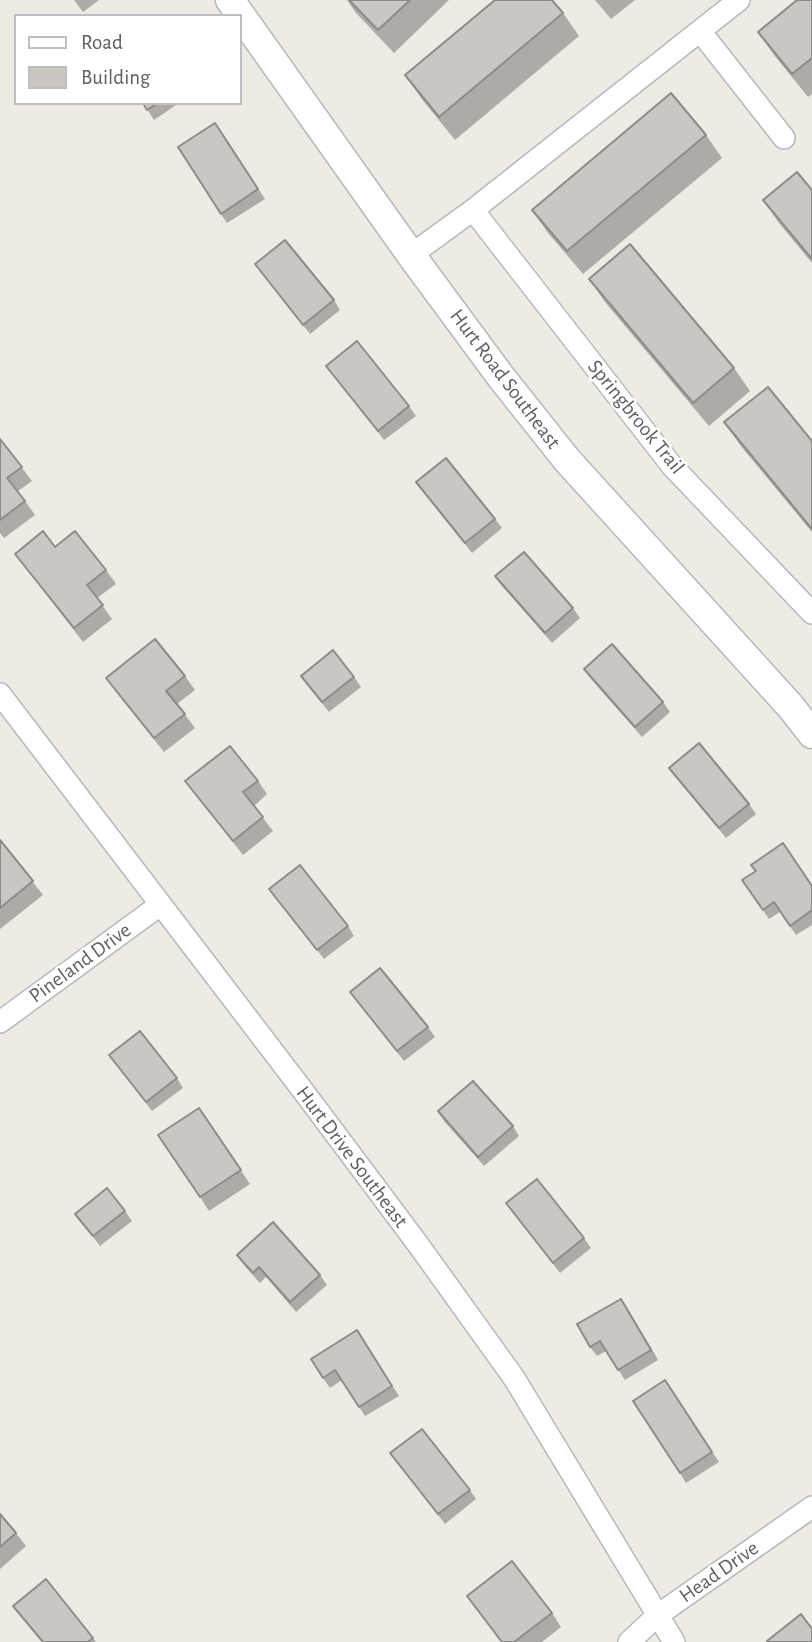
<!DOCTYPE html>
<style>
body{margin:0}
#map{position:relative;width:812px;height:1642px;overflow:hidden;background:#edebe3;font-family:"Alegreya Sans",sans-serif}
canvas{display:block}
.legend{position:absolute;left:14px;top:14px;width:228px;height:91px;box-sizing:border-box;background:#fff;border:2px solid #bdbfc1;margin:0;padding:9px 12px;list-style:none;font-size:21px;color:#5b5e63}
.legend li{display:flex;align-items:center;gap:14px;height:35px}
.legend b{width:35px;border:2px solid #bdbfc1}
</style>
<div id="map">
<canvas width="812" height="1642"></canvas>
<ul class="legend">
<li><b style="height:9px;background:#fff"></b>Road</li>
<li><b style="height:19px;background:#cac7c2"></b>Building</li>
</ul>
</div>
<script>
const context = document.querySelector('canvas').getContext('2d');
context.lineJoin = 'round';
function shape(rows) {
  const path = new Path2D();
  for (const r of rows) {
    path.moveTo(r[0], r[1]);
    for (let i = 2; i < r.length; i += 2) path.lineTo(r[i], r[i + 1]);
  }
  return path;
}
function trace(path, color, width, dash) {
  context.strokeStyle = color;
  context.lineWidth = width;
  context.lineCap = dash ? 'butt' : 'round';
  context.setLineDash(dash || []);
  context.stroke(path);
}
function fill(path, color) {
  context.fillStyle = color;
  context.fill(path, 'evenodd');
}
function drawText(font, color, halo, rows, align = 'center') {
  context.font = font + ' "Alegreya Sans",sans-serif';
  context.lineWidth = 5;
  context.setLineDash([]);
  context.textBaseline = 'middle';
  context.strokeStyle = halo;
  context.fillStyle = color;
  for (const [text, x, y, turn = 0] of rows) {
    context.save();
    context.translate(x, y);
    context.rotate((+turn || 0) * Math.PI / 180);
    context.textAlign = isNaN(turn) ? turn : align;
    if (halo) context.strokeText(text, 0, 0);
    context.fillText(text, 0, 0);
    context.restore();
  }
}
const minor = shape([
 [739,0,473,210,672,466,812,613],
 [700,31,784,138],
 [411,255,473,210],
 [0,694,304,1092,417,1243,514,1378,674,1642],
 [0,1022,160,905],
 [629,1642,658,1615,812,1507]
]);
const tertiary = shape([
 [230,0,411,255,501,377,567,460,791,707,812,734]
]);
trace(minor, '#b5b8bc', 24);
trace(tertiary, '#b5b8bc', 31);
trace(minor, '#fff', 21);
trace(tertiary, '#fff', 28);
fill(shape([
 [74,0,99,0,83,12],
 [347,0,449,0,394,53,356,13],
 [595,0,635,0,611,19],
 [812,0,812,94,808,97,774,55,758,32],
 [563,13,579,36,455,140,421,98,405,75],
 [143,103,179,103,154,120],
 [215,123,265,199,227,223,221,214],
 [706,135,722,158,583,274,548,233,532,210],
 [812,190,812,263,779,223,763,200],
 [255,264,334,300,340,310,310,334],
 [589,279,734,368,750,391,709,426,605,302],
 [326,366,409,406,416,416,384,440],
 [724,422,812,441,812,532,740,445],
 [0,439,32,481,18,491,35,515,4,538,0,533],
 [416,482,495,519,502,528,472,553],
 [55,547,106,570,116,584,97,598,112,619,83,642,15,554],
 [495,576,573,608,580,618,552,643,502,586],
 [584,669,663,702,670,712,642,737,591,679],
 [185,676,195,690,177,704,195,728,164,752,116,692,106,678],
 [301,676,354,677,361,687,329,712],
 [669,768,749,804,756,814,726,838],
 [185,781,258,781,267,794,254,806,273,831,243,855],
 [0,840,43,895,0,929],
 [742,880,812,886,812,925,796,935,780,912,769,919],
 [269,889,348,926,354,936,324,959],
 [350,992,428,1027,435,1037,404,1061],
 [109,1055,177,1078,183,1088,152,1111],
 [199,1108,250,1184,209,1211,200,1197],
 [438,1111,513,1126,519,1136,484,1166,444,1121],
 [506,1203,584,1238,591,1248,560,1273],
 [125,1211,132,1221,100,1246,75,1214],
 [237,1255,320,1275,327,1285,296,1312,266,1277,260,1283,243,1264],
 [627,1308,658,1360,625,1380,606,1351,597,1356,590,1347],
 [363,1340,399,1396,365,1416,342,1380,330,1388,323,1378],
 [672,1390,719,1462,686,1483,680,1473],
 [390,1453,470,1490,476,1499,445,1524],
 [0,1514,16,1533,26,1546,0,1569],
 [46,1579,96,1642,42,1642,20,1615,13,1606],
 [467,1596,552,1613,561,1627,542,1642,501,1642]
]), '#aeaba7');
fill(shape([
 [621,1299,627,1308,658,1360,651,1350]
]), '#8d8b88');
const building = shape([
 [349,0,410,0,378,30,349,0],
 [495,0,552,0,563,13,439,117,405,75,495,0],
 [797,0,812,0,812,58,792,74,758,32,797,0],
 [671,93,706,135,567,251,532,210,671,93],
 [143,103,158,103,147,110,143,103],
 [215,123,258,189,221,214,178,147,215,123],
 [797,172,812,190,812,259,763,200,797,172],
 [285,240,334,300,303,325,255,264,285,240],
 [630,244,734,368,693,403,589,279,630,244],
 [357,341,409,406,378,431,326,366,357,341],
 [768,387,812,441,812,529,724,422,768,387],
 [0,439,22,467,7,478,25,501,0,520,0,439],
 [446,458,495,519,465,543,416,482,446,458],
 [43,531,55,547,75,531,106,570,87,585,103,605,74,628,15,554,43,531],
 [524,552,573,608,545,633,495,576,524,552],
 [155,639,185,676,166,691,185,714,154,738,106,678,155,639],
 [612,644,663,702,635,727,584,669,612,644],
 [333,650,354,677,322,702,301,676,333,650],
 [699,743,749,804,719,828,669,768,699,743],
 [230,746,258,781,243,792,263,817,233,841,185,781,230,746],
 [0,840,33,881,0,908,0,840],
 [783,843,812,886,812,910,790,926,774,902,763,910,742,880,756,871,751,865,783,843],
 [300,865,348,926,317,950,269,889,300,865],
 [380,968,428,1027,397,1051,350,992,380,968],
 [140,1031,177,1078,146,1102,109,1055,140,1031],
 [473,1081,513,1126,478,1157,438,1111,473,1081],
 [199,1108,241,1170,200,1197,158,1135,199,1108],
 [537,1179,584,1238,553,1263,506,1203,537,1179],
 [107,1188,125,1211,93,1236,75,1214,107,1188],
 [273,1222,320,1275,290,1302,259,1267,253,1273,237,1255,273,1222],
 [621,1299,651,1350,618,1370,600,1341,590,1347,577,1324,621,1299],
 [357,1330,392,1386,359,1407,335,1370,323,1378,311,1359,357,1330],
 [665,1380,712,1452,680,1473,633,1401,665,1380],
 [422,1429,470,1490,438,1514,390,1453,422,1429],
 [0,1514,16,1533,0,1547,0,1514],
 [512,1561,552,1613,514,1642,502,1642,467,1596,512,1561],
 [46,1579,93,1638,88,1642,43,1642,13,1606,46,1579],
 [801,1614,812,1629,812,1642,768,1642,767,1641,801,1614]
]);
fill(building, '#cac7c2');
trace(building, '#8d8b88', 2);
drawText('21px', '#5b5e63', '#fff', [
 ["Hurt Road Southeast",505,379,53],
 ["Springbrook Trail",636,417,51],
 ["Pineland Drive",80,963,-36],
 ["Hurt Drive Southeast",352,1157,53],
 ["Head Drive",719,1572,-35]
]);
</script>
